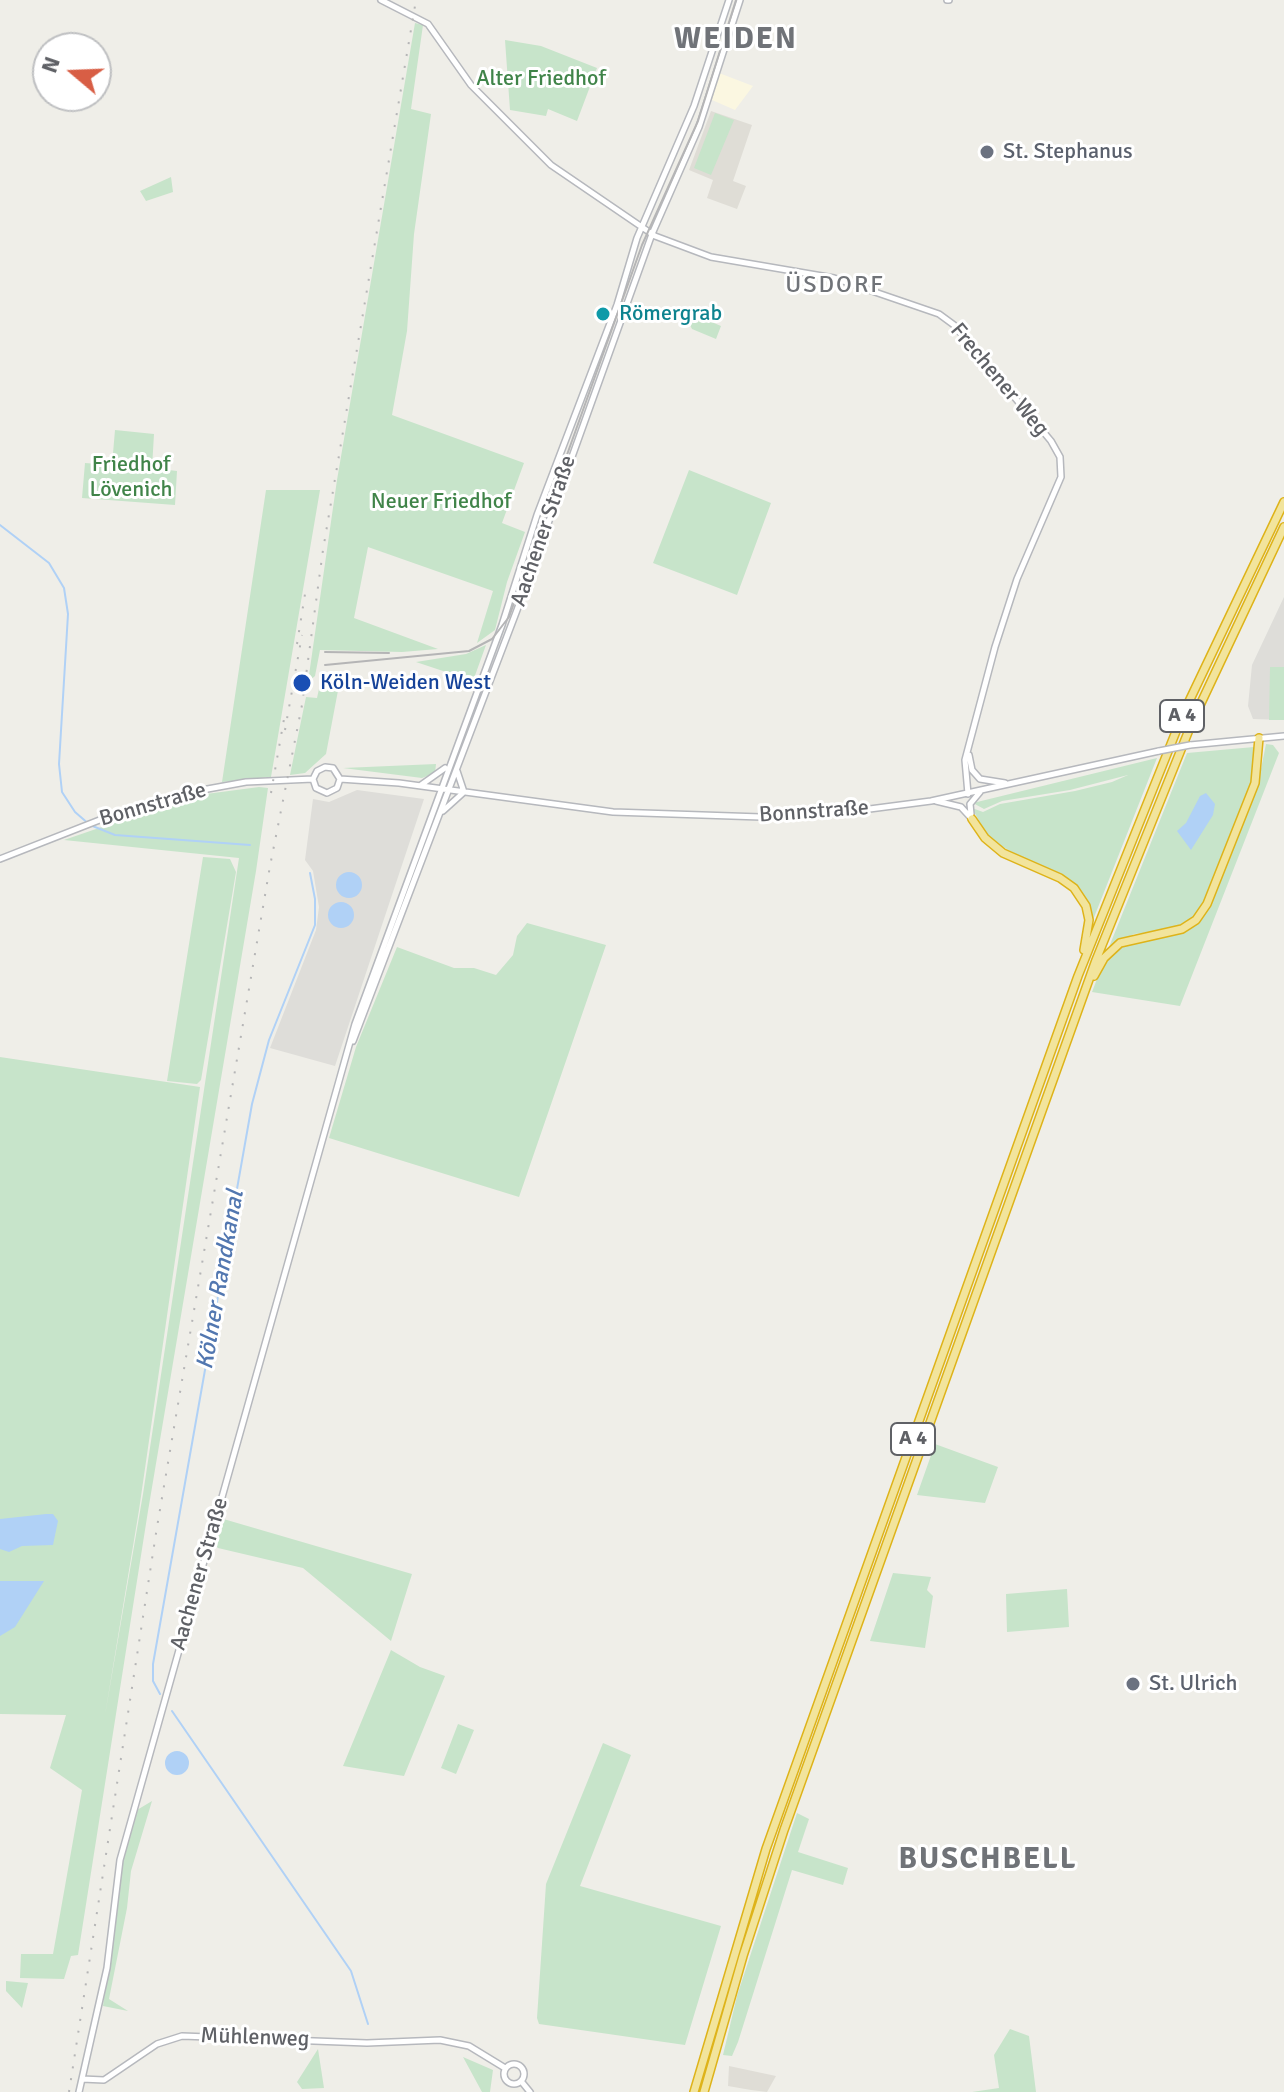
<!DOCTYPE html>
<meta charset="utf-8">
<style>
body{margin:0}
#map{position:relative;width:1284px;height:2092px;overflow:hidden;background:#efeee8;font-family:Signika,sans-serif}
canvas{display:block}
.north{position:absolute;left:32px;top:32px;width:80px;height:80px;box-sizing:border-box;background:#fff;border:2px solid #bfc0c2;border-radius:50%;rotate:289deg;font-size:22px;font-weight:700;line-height:32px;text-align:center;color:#5f6166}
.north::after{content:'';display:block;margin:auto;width:28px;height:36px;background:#d85e45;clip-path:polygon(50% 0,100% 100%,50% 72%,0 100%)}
</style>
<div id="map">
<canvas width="1284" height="2092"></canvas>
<div class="north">N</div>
</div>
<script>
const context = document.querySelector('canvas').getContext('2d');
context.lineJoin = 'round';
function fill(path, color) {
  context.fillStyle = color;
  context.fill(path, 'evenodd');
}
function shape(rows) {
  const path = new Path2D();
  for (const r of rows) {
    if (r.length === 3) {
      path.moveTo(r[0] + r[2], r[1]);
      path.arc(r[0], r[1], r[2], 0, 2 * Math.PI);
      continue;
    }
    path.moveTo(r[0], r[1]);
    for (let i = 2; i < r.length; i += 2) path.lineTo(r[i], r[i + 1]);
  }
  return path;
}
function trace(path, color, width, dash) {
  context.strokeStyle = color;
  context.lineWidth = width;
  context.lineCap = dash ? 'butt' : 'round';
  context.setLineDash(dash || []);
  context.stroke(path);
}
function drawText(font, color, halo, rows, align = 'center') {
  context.font = font + ' Signika,sans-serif';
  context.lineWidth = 6;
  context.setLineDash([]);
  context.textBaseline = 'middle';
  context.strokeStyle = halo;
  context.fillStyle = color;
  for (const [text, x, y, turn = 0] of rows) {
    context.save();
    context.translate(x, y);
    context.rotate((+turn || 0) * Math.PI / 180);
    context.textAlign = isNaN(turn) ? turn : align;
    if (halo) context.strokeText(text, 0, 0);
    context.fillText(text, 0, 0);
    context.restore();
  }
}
fill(shape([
 [719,73,753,86,735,110,712,100]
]), '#fbf7e1');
fill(shape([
 [1284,597,1284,720,1253,719,1248,706,1252,665],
 [357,790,424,799,335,1066,270,1048,316,930,319,907,313,871,305,860,313,799,329,802]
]), '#deddd9');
fill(shape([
 [711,111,752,125,733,181,746,186,737,209,707,198,713,180,689,170],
 [729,2066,776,2076,767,2092,751,2090,728,2086]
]), '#dfddd6');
fill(shape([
 [415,23,423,25,411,109,431,114,414,234,407,331,392,415,524,463,502,523,525,532,507,582,495,630,477,643,493,591,368,547,354,618,438,649,402,652,320,650,315,676,308,682,337,480],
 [505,40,541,46,597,68,577,121,548,109,546,116,510,110],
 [715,113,734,120,711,175,694,168],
 [171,177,173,192,146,201,140,191],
 [693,314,721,326,716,339,692,329,689,323],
 [115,430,154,434,152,468,177,471,175,505,82,498,85,463,112,465],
 [689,470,771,503,737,595,653,563],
 [266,490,320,490,271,777,222,782],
 [486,645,473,681,416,662,466,654],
 [1270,667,1284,667,1284,720,1269,720],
 [331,679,340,680,326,754,305,773,290,775,306,697,317,698,319,689],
 [1266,744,1273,745,1279,753,1180,1006,1092,992,1103,963,1122,945,1177,934,1193,926,1258,784],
 [1254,747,1252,782,1206,899,1197,915,1170,930,1134,934,1109,947,1187,753],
 [1157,758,1091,925,1079,890,989,839,972,808,983,812,1000,804,1075,791,1112,782,1128,775,1070,790,1002,801,984,809,973,803],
 [436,764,435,773,422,778,343,768],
 [259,787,268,788,256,871,148,1511,78,1955,71,1956,64,1979,20,1978,21,1954,53,1954,82,1790,50,1768,66,1715,0,1714,0,1057,200,1087,139,1510,105,1715,143,1494,239,858,64,840,157,808,206,794],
 [203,857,230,859,236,872,201,1080,197,1084,167,1081],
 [527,923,606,945,519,1197,329,1138,356,1047,397,947,454,968,474,968,496,975,513,955,517,936],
 [935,1444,998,1467,985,1503,917,1495],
 [220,1518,412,1574,391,1641,303,1568,218,1548,213,1543],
 [893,1573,931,1577,927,1590,933,1596,925,1648,870,1641],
 [1067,1589,1069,1627,1007,1632,1006,1594],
 [391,1650,420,1667,445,1676,404,1776,343,1766],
 [458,1724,474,1730,456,1774,441,1768],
 [603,1743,631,1755,580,1886,721,1926,685,2045,539,2024,537,2018,546,1884],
 [152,1801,131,1871,127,1908,109,1999,128,2011,103,2006,119,1876,137,1810],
 [797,1813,809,1819,798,1852,848,1868,843,1885,792,1870,738,2042,732,2056,723,2055,737,1996],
 [6,1981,28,1983,22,2008,6,1991],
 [1010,2029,1029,2036,1036,2092,972,2092,999,2088,994,2055],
 [318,2049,324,2088,302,2089,297,2082],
 [463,2057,493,2070,490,2092,482,2092]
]), '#c7e4ca');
fill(shape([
 [1206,793,1215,804,1213,815,1191,850,1177,831,1186,823,1200,796],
 [349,885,13],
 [341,915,13],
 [46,1514,53,1514,58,1521,53,1545,22,1546,9,1552,0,1549,0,1519],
 [0,1581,44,1581,15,1627,0,1636],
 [177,1763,12]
]), '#b0d1f6');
trace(shape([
 [0,525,49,563,64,588,68,614,59,764,62,792,75,812,90,825,115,835,250,845],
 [160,1694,153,1681,153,1664,252,1104,269,1040,315,925,315,899,310,873],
 [172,1711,351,1971,368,2024]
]), '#b0d1f6', 2);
const secondary = shape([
 [381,0,428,24,471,85,551,165,655,236,711,257,834,278,939,314,954,325,1051,441,1060,457,1061,477,1017,579,995,647,965,760,968,794],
 [947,0,949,0],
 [1190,745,1284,736],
 [969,755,972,770,980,779,1005,783],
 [457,771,464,792],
 [313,779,316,788,327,793,337,788,340,779],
 [313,779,317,771,325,767,333,768,340,779],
 [340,779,399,783,613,812,761,817,862,810,931,801,1159,751],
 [421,785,445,768],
 [936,801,961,807,972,819],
 [443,811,464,792],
 [971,814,970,804,980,792],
 [0,859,120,812,180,794,246,782,313,779],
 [353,1041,517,610,652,234,699,127,740,0],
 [514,2074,10],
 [82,2079,104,2080,157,2044,182,2036,367,2043,440,2040,469,2046,505,2068],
 [521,2081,530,2092],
 [79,2092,107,1968,120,1860,355,1024,502,625,537,515,617,305,637,238,694,106,729,0]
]);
const highway = shape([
 [972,819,985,838,1003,853,1060,878,1074,888,1086,906,1089,920,1084,950],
 [1094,976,1104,958,1120,943,1182,929,1196,920,1207,904,1255,783,1259,738],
 [694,2092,766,1849,1078,976,1183,714,1284,502],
 [704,2092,743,1956,784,1830,1096,960,1193,720,1284,527]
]);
trace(secondary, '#b6b8bd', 8);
trace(highway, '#deb319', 10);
trace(secondary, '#fff', 5);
trace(highway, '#f2e49c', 7);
trace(shape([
 [325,652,389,653],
 [325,665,469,651,492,639,509,617,642,245,698,121,736,0]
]), '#b5b5b6', 2);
trace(shape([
 [297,644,306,588],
 [285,730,302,635],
 [271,793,284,719],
 [69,2092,157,1527,270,866,302,705,323,550,416,0]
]), '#b5b5b6', 2, [2, 10]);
const secondaryBridge = shape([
 [1159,751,1190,745]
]);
trace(secondaryBridge, '#b6b8bd', 8, []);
trace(secondaryBridge, '#fff', 5);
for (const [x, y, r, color] of [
 [987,152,8,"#6b7280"],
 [603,314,8,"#0f9aa8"],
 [302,683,10,"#1a4fb4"],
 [1133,1684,8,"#6b7280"]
]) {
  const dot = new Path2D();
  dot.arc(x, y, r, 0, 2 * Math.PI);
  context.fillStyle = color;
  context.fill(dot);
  trace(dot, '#fff', 3);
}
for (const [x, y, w] of [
 [1182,716,44],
 [913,1439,44]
]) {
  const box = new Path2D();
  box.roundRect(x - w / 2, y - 16, w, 32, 6);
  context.fillStyle = '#fff';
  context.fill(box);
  trace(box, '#5f6166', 2);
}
drawText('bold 20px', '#5f6166', null, [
 ["A 4",1182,716],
 ["A 4",913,1439]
]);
drawText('22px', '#408449', '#fff', [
 ["Alter Friedhof",541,79],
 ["Friedhof",131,465],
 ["Lövenich",131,490],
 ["Neuer Friedhof",441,502]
]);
drawText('22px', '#5b616d', '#fff', [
 ["St. Stephanus",1003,152],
 ["St. Ulrich",1149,1684]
], 'left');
drawText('22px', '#0d838f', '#fff', [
 ["Römergrab",619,314]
], 'left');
drawText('22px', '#5f6166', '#fff', [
 ["Frechener Weg",999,380,50],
 ["Aachener Straße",544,531,-71],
 ["Bonnstraße",153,805,-16],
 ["Bonnstraße",814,812,-4],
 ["Aachener Straße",200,1574,-74],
 ["Mühlenweg",255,2038,2]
]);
drawText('22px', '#164399', '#fff', [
 ["Köln-Weiden West",320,683]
], 'left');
context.letterSpacing = '2px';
drawText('24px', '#707378', '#fff', [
 ["ÜSDORF",835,286]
]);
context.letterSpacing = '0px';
drawText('italic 24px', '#5277b0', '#fff', [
 ["Kölner Randkanal",221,1280,-80]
]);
context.letterSpacing = '2px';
drawText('bold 30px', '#707378', '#fff', [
 ["WEIDEN",736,40],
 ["BUSCHBELL",988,1860]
]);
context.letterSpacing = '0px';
</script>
